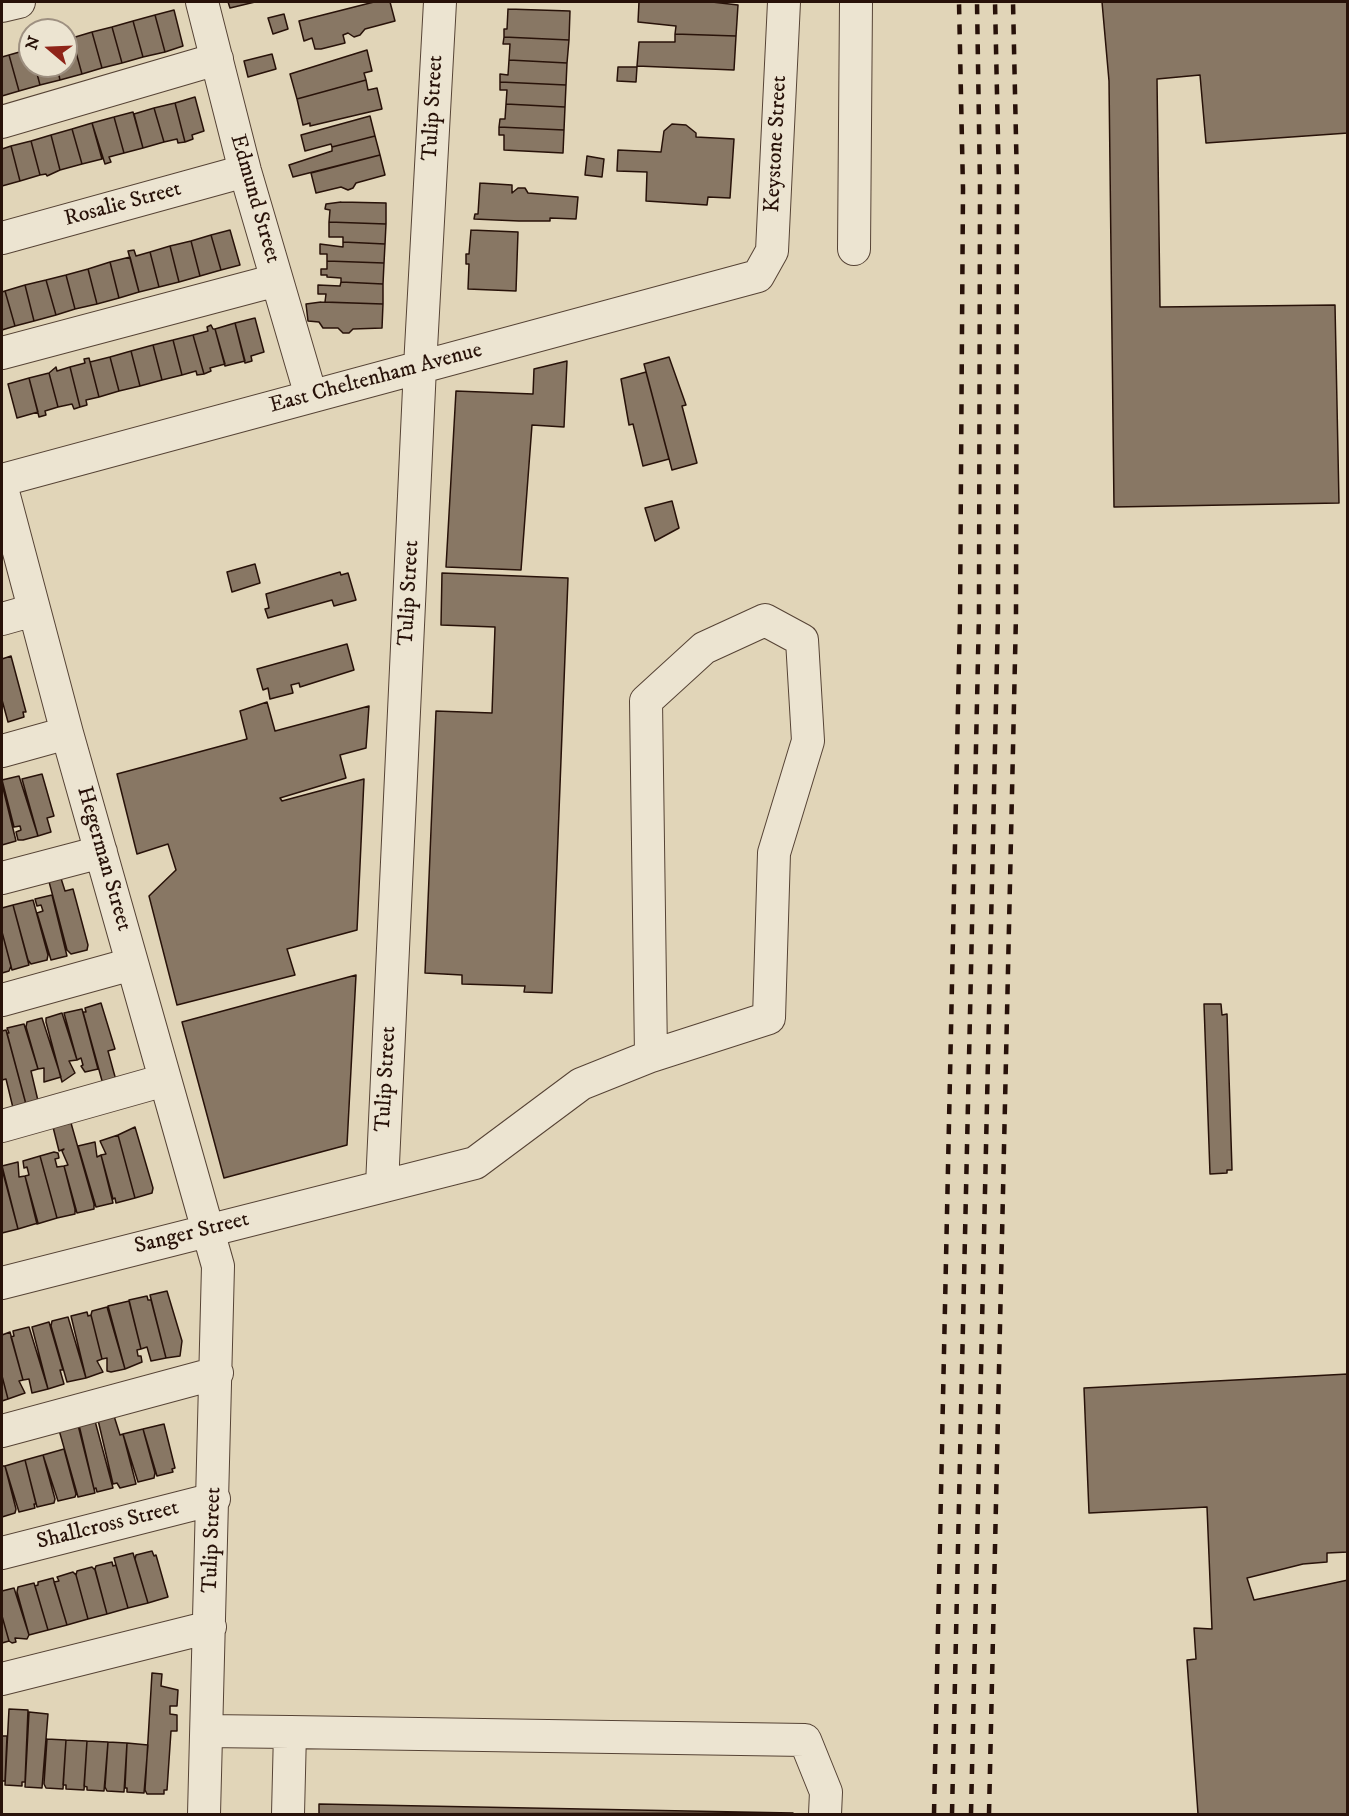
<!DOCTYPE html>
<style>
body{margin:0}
#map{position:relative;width:1349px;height:1816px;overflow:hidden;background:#e1d5b8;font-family:"IM FELL DW Pica",serif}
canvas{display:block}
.frame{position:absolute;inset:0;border:3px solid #281209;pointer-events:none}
.north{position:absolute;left:18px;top:18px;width:60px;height:60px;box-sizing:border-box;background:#ece4d1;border:2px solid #9e9081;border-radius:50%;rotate:289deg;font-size:16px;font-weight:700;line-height:24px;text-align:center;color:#281209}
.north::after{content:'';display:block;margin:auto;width:21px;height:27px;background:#8f2418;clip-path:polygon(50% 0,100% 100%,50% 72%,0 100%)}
</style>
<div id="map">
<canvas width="1349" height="1816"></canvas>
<div class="frame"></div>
<div class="north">N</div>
</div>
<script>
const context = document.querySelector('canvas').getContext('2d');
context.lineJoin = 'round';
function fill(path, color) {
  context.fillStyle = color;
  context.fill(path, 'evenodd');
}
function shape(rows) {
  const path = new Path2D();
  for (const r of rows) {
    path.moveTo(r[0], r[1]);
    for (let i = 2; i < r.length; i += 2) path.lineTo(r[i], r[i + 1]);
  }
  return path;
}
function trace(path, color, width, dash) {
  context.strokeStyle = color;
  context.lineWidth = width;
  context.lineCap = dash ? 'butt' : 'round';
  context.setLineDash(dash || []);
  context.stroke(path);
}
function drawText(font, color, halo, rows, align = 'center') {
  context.font = font + ' "IM FELL DW Pica",serif';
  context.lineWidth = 4.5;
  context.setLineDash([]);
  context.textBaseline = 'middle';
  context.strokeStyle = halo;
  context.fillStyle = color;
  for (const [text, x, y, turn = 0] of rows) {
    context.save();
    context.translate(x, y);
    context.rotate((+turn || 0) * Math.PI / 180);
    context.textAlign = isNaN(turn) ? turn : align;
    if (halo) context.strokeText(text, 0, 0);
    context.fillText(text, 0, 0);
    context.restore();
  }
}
const building = shape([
 [228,2,255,2,230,8,228,2],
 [374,2,390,2,395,21,365,29,360,35,354,37,348,33,343,35,345,43,321,49,315,49,312,38,304,41,299,21,374,2],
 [639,2,712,2,738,5,736,36,675,34,676,26,638,22,639,2],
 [1102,2,1348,2,1348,133,1206,143,1200,75,1157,79,1160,307,1335,305,1339,503,1114,507,1109,81,1102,2],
 [508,9,570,11,569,40,504,37,504,29,507,29,508,9],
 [174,10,183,46,165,52,155,15,174,10],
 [284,14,288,29,273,34,268,18,284,14],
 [155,15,165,52,143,57,133,21,155,15],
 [133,21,143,57,122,63,112,27,133,21],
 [112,27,122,63,102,68,92,32,112,27],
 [92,32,102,68,82,74,72,38,92,32],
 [675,34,736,36,734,70,637,66,639,42,675,42,675,34],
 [504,37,569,40,567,63,509,60,510,44,503,44,504,37],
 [72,38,82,74,60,80,57,66,66,66,66,39,72,38],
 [30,49,30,66,35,66,40,85,19,91,9,55,30,49],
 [367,50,372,71,364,73,366,80,297,99,290,74,367,50],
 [272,54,276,69,248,77,244,61,272,54],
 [9,55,19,91,2,96,2,57,9,55],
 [509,60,567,63,566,85,500,82,500,74,508,75,509,60],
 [35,66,57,66,60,80,40,85,35,66],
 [618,67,637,67,636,82,617,81,618,67],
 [366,80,368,90,377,88,382,109,310,126,310,123,303,125,297,99,366,80],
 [500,82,566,85,565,107,506,104,507,90,500,90,500,82],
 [195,97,204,131,192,135,193,139,185,142,175,103,195,97],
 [175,103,185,142,178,143,177,139,164,142,154,108,175,103],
 [506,104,565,107,564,130,499,127,500,119,505,119,506,104],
 [154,108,164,142,143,148,134,114,154,108],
 [133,112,143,148,124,153,114,117,133,112],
 [370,116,375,136,332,147,331,144,305,151,301,135,370,116],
 [114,117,124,153,109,157,111,162,105,164,92,123,114,117],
 [92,123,102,159,82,164,72,129,92,123],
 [672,124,686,125,696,133,696,137,734,139,730,198,708,197,707,205,646,201,647,172,617,171,618,150,661,152,664,131,672,124],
 [499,127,564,130,563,153,504,150,504,135,499,135,499,127],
 [72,129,82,164,60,170,51,135,72,129],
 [51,135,60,170,47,176,46,174,40,175,31,141,51,135],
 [375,136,380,155,293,177,289,165,332,151,332,147,375,136],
 [31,141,40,175,20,181,11,146,31,141],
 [11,146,20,181,2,186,2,149,11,146],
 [380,155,385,175,356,183,353,188,348,190,341,187,316,193,311,173,380,155],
 [587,156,604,159,602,177,585,175,587,156],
 [480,183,512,185,512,193,518,188,525,188,528,193,578,197,576,219,550,218,550,221,519,221,474,219,475,214,478,214,480,183],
 [341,202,386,203,386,224,329,222,330,210,325,209,326,204,341,202],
 [329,222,386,224,385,244,343,242,343,237,329,237,329,222],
 [230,230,240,265,221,270,211,235,230,230],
 [471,230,518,232,516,291,468,289,469,264,466,264,466,254,469,254,471,230],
 [211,235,221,270,200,276,191,241,211,235],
 [191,241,200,276,179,282,170,246,191,241],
 [343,242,385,244,384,263,327,261,327,254,320,254,320,244,343,247,343,242],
 [170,246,179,282,159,287,150,252,170,246],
 [134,250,136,256,150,252,159,287,139,292,128,251,134,250],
 [130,257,139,292,119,298,110,262,130,257],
 [327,261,384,263,383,284,341,282,341,278,327,277,327,275,321,275,321,269,327,269,327,261],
 [110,262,119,298,97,304,88,269,110,262],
 [88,269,97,304,75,309,66,275,88,269],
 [66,275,75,309,56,315,46,280,66,275],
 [46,280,56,315,34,321,25,285,46,280],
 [341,282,383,284,383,304,325,302,326,294,318,294,318,285,340,286,341,282],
 [25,285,34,321,15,326,5,291,25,285],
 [5,291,15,326,2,330,2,292,5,291],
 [321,302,383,304,382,328,353,329,349,333,343,333,338,328,323,328,319,322,308,321,306,304,321,302],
 [255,318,264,352,251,356,252,361,245,363,235,323,255,318],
 [235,323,245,361,225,366,215,329,235,323],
 [211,325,213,329,215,329,225,364,210,368,211,371,204,374,193,335,208,331,207,327,211,325],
 [193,335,204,374,197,375,196,371,182,375,173,340,193,335],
 [173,340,182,375,162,380,153,345,173,340],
 [153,345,162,380,140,386,131,351,153,345],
 [131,351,140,386,119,391,110,357,131,351],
 [110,357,119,391,99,397,90,362,110,357],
 [669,357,686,405,682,406,697,463,672,470,644,364,669,357],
 [89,358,99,397,86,400,87,405,80,407,70,367,85,363,84,359,89,358],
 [567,361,564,427,532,425,521,570,446,567,456,391,533,394,534,369,567,361],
 [56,367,57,371,70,367,80,407,74,409,72,404,58,407,49,373,56,367],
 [646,372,669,459,643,466,633,424,629,425,621,379,646,372],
 [49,373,58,407,45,411,46,415,39,417,29,378,49,373],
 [29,378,38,412,17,418,8,384,29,378],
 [672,501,679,528,655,541,645,508,672,501],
 [255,564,260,583,232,592,227,572,255,564],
 [340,572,341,575,348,573,356,600,334,606,332,600,268,618,265,609,269,608,266,594,340,572],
 [442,573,568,578,552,993,524,992,525,986,462,984,462,975,425,973,436,711,492,713,495,627,441,625,442,573],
 [347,644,354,670,300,687,299,683,291,685,293,693,270,699,268,688,263,690,257,669,347,644],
 [11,656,26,712,23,712,24,717,8,722,2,700,2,659,11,656],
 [267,702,275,731,369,706,366,748,340,755,346,778,280,798,282,801,364,779,357,930,287,949,295,975,177,1005,149,896,176,870,168,844,137,854,117,774,247,739,240,711,267,702],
 [42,774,54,816,47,818,51,832,38,836,22,779,42,774],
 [19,776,38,836,23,840,18,840,16,832,21,830,20,826,14,827,2,780,19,776],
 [2,784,16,841,2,845,2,784],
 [59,872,65,891,73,889,88,945,87,950,71,954,67,950,47,874,59,872],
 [52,895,67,956,51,960,37,913,43,911,41,905,37,906,35,899,52,895],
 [33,900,48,955,47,960,31,964,28,960,13,905,33,900],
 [13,905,29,965,12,970,2,932,2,908,13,905],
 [2,932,11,966,9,971,2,973,2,932],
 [356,975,347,1145,224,1178,182,1022,356,975],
 [101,1003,115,1049,108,1051,117,1084,104,1088,83,1012,86,1012,85,1008,101,1003],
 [1204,1004,1221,1004,1222,1015,1227,1014,1232,1170,1227,1170,1227,1173,1210,1174,1204,1004],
 [82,1009,98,1069,85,1072,81,1066,83,1065,81,1058,77,1060,64,1013,82,1009],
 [62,1013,77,1060,69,1061,75,1073,62,1082,46,1022,46,1018,62,1013],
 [42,1018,61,1077,44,1082,44,1068,38,1069,26,1027,27,1022,42,1018],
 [24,1024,38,1069,31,1071,39,1105,27,1108,7,1033,9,1033,7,1028,24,1024],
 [6,1030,27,1108,14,1112,6,1079,2,1080,2,1031,6,1030],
 [71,1123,94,1204,94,1209,77,1213,64,1166,68,1165,62,1151,64,1149,59,1151,53,1127,71,1123],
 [135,1127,153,1188,152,1193,135,1198,118,1135,135,1127],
 [118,1135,135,1198,116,1203,115,1198,113,1199,101,1155,106,1154,100,1141,118,1135],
 [95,1142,97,1157,101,1155,113,1203,96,1207,78,1146,95,1142],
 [54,1152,58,1153,59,1158,55,1159,57,1167,64,1166,75,1209,75,1214,57,1218,40,1156,54,1152],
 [40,1156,57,1218,37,1224,25,1176,29,1175,27,1167,24,1168,23,1161,40,1156],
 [18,1162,19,1177,25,1176,38,1223,18,1229,2,1166,18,1162],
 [2,1169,18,1229,2,1233,2,1169],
 [167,1291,182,1341,180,1356,166,1358,150,1295,167,1291],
 [147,1296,148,1300,151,1300,166,1358,151,1361,147,1347,141,1349,129,1300,147,1296],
 [129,1301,141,1349,137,1350,138,1356,141,1356,142,1362,125,1369,108,1306,129,1301],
 [107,1307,125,1369,111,1372,107,1371,107,1358,102,1359,91,1315,92,1311,107,1307],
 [87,1312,88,1316,91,1315,102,1359,97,1361,103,1372,86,1378,71,1316,87,1312],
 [68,1317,86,1378,67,1382,51,1326,52,1321,68,1317],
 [49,1322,63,1370,60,1370,64,1384,48,1389,32,1327,49,1322],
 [29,1327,48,1389,32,1393,29,1379,23,1380,11,1337,14,1336,13,1331,29,1327],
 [10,1332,23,1380,19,1381,25,1393,8,1399,2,1376,2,1335,10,1332],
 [1348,1374,1348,1552,1327,1553,1327,1562,1303,1564,1247,1578,1254,1600,1348,1580,1348,1814,1198,1814,1187,1660,1196,1659,1194,1628,1212,1629,1207,1507,1089,1513,1084,1388,1348,1374],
 [2,1376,8,1399,2,1401,2,1376],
 [114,1416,120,1435,123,1434,136,1484,120,1488,117,1483,113,1484,98,1420,114,1416],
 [95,1421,113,1488,97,1492,96,1488,94,1489,79,1425,95,1421],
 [164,1424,175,1468,172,1469,173,1472,157,1476,143,1429,164,1424],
 [78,1425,95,1493,78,1497,59,1430,78,1425],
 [143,1429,155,1473,154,1478,138,1482,123,1434,143,1429],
 [64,1449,76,1494,75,1497,58,1501,43,1455,64,1449],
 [43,1455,55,1499,54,1503,37,1507,25,1460,43,1455],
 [25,1460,36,1504,34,1504,35,1508,19,1512,5,1466,25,1460],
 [2,1466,5,1466,16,1509,15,1513,2,1517,2,1466],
 [152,1551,154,1556,156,1555,168,1597,148,1603,135,1559,136,1555,152,1551],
 [133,1553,148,1603,128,1608,114,1558,133,1553],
 [112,1562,113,1566,116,1565,128,1608,107,1614,95,1569,96,1566,112,1562],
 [92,1567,95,1570,107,1614,88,1619,76,1575,77,1571,92,1567],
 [73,1572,76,1575,88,1619,67,1625,54,1582,59,1581,57,1577,73,1572],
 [53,1578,67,1625,48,1630,35,1586,38,1585,38,1582,53,1578],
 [34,1583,48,1630,29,1635,17,1592,18,1587,34,1583],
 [14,1588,29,1635,27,1639,15,1638,16,1642,12,1643,9,1641,2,1616,2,1591,14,1588],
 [2,1616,9,1641,2,1643,2,1616],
 [152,1673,162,1674,161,1686,178,1690,177,1706,170,1706,170,1714,177,1715,177,1731,171,1731,167,1790,164,1790,164,1794,147,1794,145,1790,152,1673],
 [9,1709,28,1710,25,1782,22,1782,22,1786,5,1785,9,1709],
 [29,1712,48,1714,42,1788,25,1787,29,1712],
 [2,1736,7,1736,5,1781,2,1781,2,1784,2,1736],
 [47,1739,66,1740,63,1789,46,1788,44,1784,47,1739],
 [66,1740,87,1741,84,1790,66,1789,66,1785,63,1785,66,1740],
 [87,1741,108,1742,104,1791,87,1790,87,1787,84,1786,87,1741],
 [108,1742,127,1743,124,1792,107,1791,105,1787,108,1742],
 [127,1743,148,1745,144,1793,127,1792,127,1788,125,1788,127,1743],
 [319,1804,793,1813,319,1814,319,1804]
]);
fill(building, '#887764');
trace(building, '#281209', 1.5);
const minor = shape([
 [202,2,245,171,311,396],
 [2,6,19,2],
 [2,122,217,59],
 [2,238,245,171],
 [854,249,856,2],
 [2,353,277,280],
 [2,480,758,276,772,251,784,2],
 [2,488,67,733,218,1266,204,1814],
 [2,619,34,610],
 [2,751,67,733],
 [2,878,101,852],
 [2,1000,132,964],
 [2,1126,165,1080],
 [382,1185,420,367,440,2],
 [2,1283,475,1163,581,1084,651,1056,769,1018,774,853,808,741,802,640,765,620,704,648,646,701,651,1056],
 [2,1431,217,1373],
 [2,1553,214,1499],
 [2,1679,210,1627],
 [207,1731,290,1732],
 [288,1814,290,1732,805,1740,826,1792,825,1814]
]);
trace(minor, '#564335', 34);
trace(minor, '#ece4d1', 32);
trace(shape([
 [934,1814,960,614,963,189,959,2],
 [952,1814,979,614,980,186,977,2],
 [971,1814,998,614,999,185,995,2],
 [989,1814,1016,615,1017,184,1013,2]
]), '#281209', 4.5, [10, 10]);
drawText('22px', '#281209', '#ece4d1', [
 ["Tulip Street",434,108,-87],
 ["Keystone Street",777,144,-87],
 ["Edmund Street",254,199,74],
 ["Rosalie Street",123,205,-15],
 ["East Cheltenham Avenue",376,379,-15],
 ["Tulip Street",410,593,-87],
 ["Hegerman Street",103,859,74],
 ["Tulip Street",387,1079,-87],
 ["Sanger Street",192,1234,-14],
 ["Shallcross Street",108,1526,-14],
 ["Tulip Street",213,1540,-88]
]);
</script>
